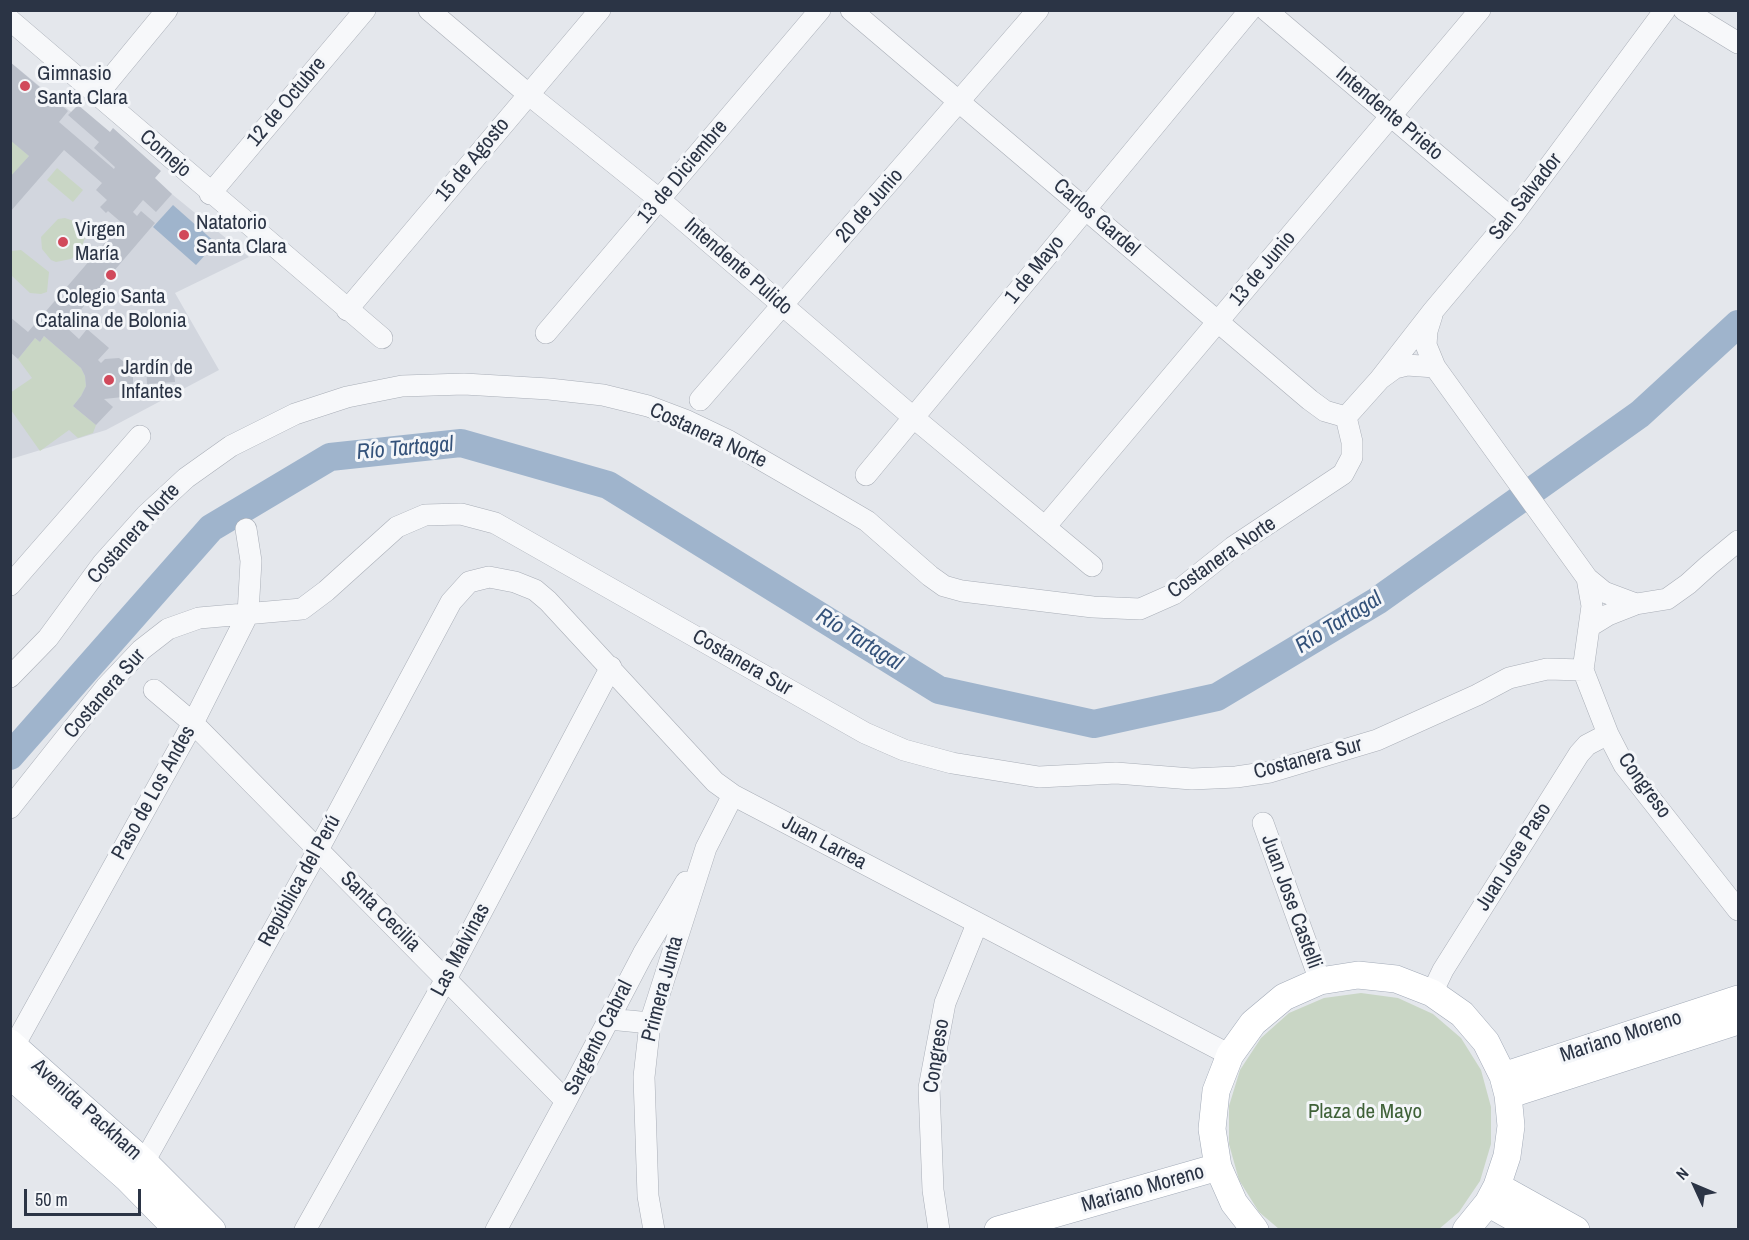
<!DOCTYPE html>
<meta charset="utf-8">
<style>
body{margin:0}
#map{position:relative;width:1749px;height:1240px;overflow:hidden;background:#e4e7ec;font-family:"Archivo Narrow",sans-serif}
canvas{display:block}
.frame{position:absolute;inset:0;border:12px solid #2b3445;pointer-events:none}
.north{position:absolute;left:1665px;top:1156px;width:60px;height:60px;-webkit-text-stroke:4px #f4f6f9;paint-order:stroke;rotate:314deg;font-size:16px;font-weight:700;line-height:24px;text-align:center;color:#2b3445}
.north::after{content:'';display:block;margin:auto;width:21px;height:27px;background:#2b3445;clip-path:polygon(50% 0,100% 100%,50% 72%,0 100%)}
.scale{position:absolute;left:24px;top:1189px;width:117px;height:27px;box-sizing:border-box;border:3px solid #2b3445;border-top:0;padding-left:8px;font-size:18px;line-height:21px;white-space:nowrap;color:#2b3445;-webkit-text-stroke:4px #f4f6f9;paint-order:stroke}
</style>
<div id="map">
<canvas width="1749" height="1240"></canvas>
<div class="frame"></div>
<div class="north">N</div>
<div class="scale">50 m</div>
</div>
<script>
const context = document.querySelector('canvas').getContext('2d');
context.lineJoin = 'round';
function fill(path, color) {
  context.fillStyle = color;
  context.fill(path, 'evenodd');
}
function shape(rows) {
  const path = new Path2D();
  for (const r of rows) {
    path.moveTo(r[0], r[1]);
    for (let i = 2; i < r.length; i += 2) path.lineTo(r[i], r[i + 1]);
  }
  return path;
}
function trace(path, color, width, dash) {
  context.strokeStyle = color;
  context.lineWidth = width;
  context.lineCap = dash ? 'butt' : 'round';
  context.setLineDash(dash || []);
  context.stroke(path);
}
function drawText(font, color, halo, rows, align = 'center') {
  context.font = font + ' "Archivo Narrow",sans-serif';
  context.lineWidth = 6;
  context.setLineDash([]);
  context.textBaseline = 'middle';
  context.strokeStyle = halo;
  context.fillStyle = color;
  for (const [text, x, y, turn = 0] of rows) {
    context.save();
    context.translate(x, y);
    context.rotate((+turn || 0) * Math.PI / 180);
    context.textAlign = isNaN(turn) ? turn : align;
    if (halo) context.strokeText(text, 0, 0);
    context.fillText(text, 0, 0);
    context.restore();
  }
}
fill(shape([
 [10,62,249,257,175,293,219,370,106,430,11,459]
]), '#d2d6de');
fill(shape([
 [11,140,29,156,11,177],
 [57,168,83,190,73,202,47,180],
 [65,218,77,222,84,228,86,235,80,252,71,259,56,262,51,260,42,249,41,237,58,219],
 [21,250,49,272,47,292,41,294,30,293,11,275,11,251],
 [44,336,81,368,85,376,86,386,81,396,73,406,96,425,93,433,78,438,69,430,40,451,11,410,10,393,32,378,18,359,35,338,40,342],
 [1361,993,1398,998,1433,1014,1461,1038,1481,1070,1491,1107,1491,1144,1480,1181,1459,1212,1439,1229,1279,1229,1259,1212,1239,1180,1229,1144,1229,1106,1240,1070,1261,1038,1289,1013,1324,998]
]), '#c9d6c5');
fill(shape([
 [173,205,216,243,196,265,153,227]
]), '#9fb4cc');
trace(shape([
 [10,756,211,528,330,457,461,443,608,485,939,690,1094,724,1217,697,1377,601,1640,414,1738,324]
]), '#9fb4cc', 28);
fill(shape([
 [10,62,68,111,59,122,114,169,115,167,94,148,99,142,68,115,78,105,110,132,113,128,161,171,155,178,172,194,156,212,143,200,133,212,137,216,141,211,155,223,66,327,79,339,87,329,109,348,98,360,101,363,105,359,119,358,133,369,133,384,123,397,104,399,113,407,96,425,73,406,81,396,86,386,85,376,81,368,44,336,40,342,35,338,18,359,10,352,10,317,28,332,122,223,108,211,106,213,100,207,107,200,96,190,102,183,64,150,10,212,10,177,29,156,10,140],
 [173,363,175,382,147,384,146,366]
]), '#bbc0ca');
const minor = shape([
 [429,10,528,94,660,200,914,418,1092,566],
 [851,10,1310,400,1325,411,1346,417],
 [1266,10,1511,218],
 [1684,10,1738,43],
 [10,20,382,338],
 [97,95,167,10],
 [210,194,365,10],
 [347,310,600,10],
 [1432,315,1427,331,1426,345,1435,367,1587,578,1604,592,1636,604],
 [546,333,820,10],
 [1380,379,1433,311,1511,218,1665,10],
 [700,400,1038,10],
 [1346,417,1380,379,1395,368,1407,365,1435,367],
 [866,475,1250,10],
 [1045,527,1480,10],
 [1587,578,1592,606,1583,670,1608,734,1624,765,1738,910],
 [10,585,140,436],
 [1590,626,1608,615,1636,604,1667,599,1688,584,1709,565,1738,541],
 [10,677,48,638,103,563,146,515,186,478,231,446,295,414,347,397,402,386,464,384,549,389,603,395,648,406,685,420,729,441,838,504,867,521,930,576,944,586,962,591,1093,607,1140,609,1174,594,1233,547,1343,474,1352,457,1352,442,1346,417],
 [154,690,193,723,566,1101],
 [10,808,106,687,141,650,168,629,199,618,302,609,326,591,397,527,425,515,461,514,495,523,865,733,904,750,952,763,1039,777,1116,773,1192,779,1236,777,1270,772,1377,740,1477,695,1509,678,1547,669,1583,670],
 [1263,823,1320,981],
 [1432,993,1443,970,1579,754,1587,745,1608,734],
 [609,1019,650,1023],
 [14,1046,193,723,248,614,251,561,246,529],
 [133,1172,144,1162,318,850,451,602,469,582,489,577,515,582,535,590,548,601,715,782,733,795,1230,1055],
 [305,1230,446,979,611,667],
 [496,1230,566,1101,643,954,686,882],
 [654,1230,648,1196,644,1077,650,1023,706,848,733,795],
 [939,1230,933,1190,929,1088,945,1003,977,924]
]);
const major = shape([
 [10,1043,144,1162,212,1230],
 [10,1075,127,1178,178,1230],
 [1503,1076,1738,999],
 [1508,1095,1738,1021],
 [1497,1186,1576,1230],
 [1488,1203,1536,1230],
 [998,1230,1218,1167],
 [1255,1230,1234,1203,1218,1167,1212,1129,1216,1091,1230,1055,1253,1023,1284,997,1320,981,1358,975,1396,979,1432,993,1462,1014,1486,1042,1503,1076,1508,1095,1511,1126,1507,1156,1497,1186,1488,1203,1466,1230]
]);
trace(minor, '#a9aeb7', 22);
trace(major, '#a3abb8', 28);
trace(minor, '#f7f8fa', 21);
trace(major, '#fff', 27);
for (const [x, y, r, color] of [
 [25,86,6,"#d1495b"],
 [184,235,6,"#d1495b"],
 [63,242,6,"#d1495b"],
 [111,275,6,"#d1495b"],
 [109,380,6,"#d1495b"]
]) {
  const dot = new Path2D();
  dot.arc(x, y, r, 0, 2 * Math.PI);
  context.fillStyle = color;
  context.fill(dot);
  trace(dot, '#f4f6f9', 2);
}
drawText('21px', '#2b3445', '#f4f6f9', [
 ["Gimnasio",37,74],
 ["Santa Clara",37,98],
 ["Natatorio",196,223],
 ["Santa Clara",196,247],
 ["Virgen",75,230],
 ["María",75,254],
 ["Colegio Santa",111,297,"center"],
 ["Catalina de Bolonia",111,321,"center"],
 ["Jardín de",121,368],
 ["Infantes",121,392]
], 'left');
drawText('21px', '#2b3445', '#f4f6f9', [
 ["12 de Octubre",287,102,-50],
 ["Intendente Prieto",1389,114,40],
 ["Cornejo",165,154,41],
 ["15 de Agosto",473,160,-50],
 ["13 de Diciembre",683,172,-50],
 ["San Salvador",1526,197,-52],
 ["20 de Junio",870,206,-49],
 ["Carlos Gardel",1096,218,41],
 ["Intendente Pulido",738,267,41],
 ["13 de Junio",1263,269,-50],
 ["1 de Mayo",1035,270,-51],
 ["Costanera Norte",708,436,25],
 ["Costanera Norte",134,534,-48],
 ["Costanera Norte",1222,558,-35],
 ["Costanera Sur",742,663,30],
 ["Costanera Sur",105,694,-49],
 ["Costanera Sur",1308,759,-15],
 ["Congreso",1644,786,54],
 ["Paso de Los Andes",154,793,-61],
 ["Juan Larrea",824,843,28],
 ["Juan Jose Paso",1514,857,-58],
 ["República del Perú",300,881,-61],
 ["Juan Jose Castelli",1291,902,70],
 ["Santa Cecilia",380,912,45],
 ["Las Malvinas",461,950,-62],
 ["Primera Junta",663,989,-75],
 ["Mariano Moreno",1621,1037,-18],
 ["Sargento Cabral",599,1038,-63],
 ["Congreso",937,1056,-81],
 ["Avenida Packham",86,1110,42],
 ["Mariano Moreno",1143,1189,-16]
]);
drawText('21px', '#3f6138', '#f4f6f9', [
 ["Plaza de Mayo",1365,1112]
]);
drawText('italic 22px', '#34527a', '#f4f6f9', [
 ["Río Tartagal",405,449,-5],
 ["Río Tartagal",1339,623,-32],
 ["Río Tartagal",859,640,32]
]);
</script>
